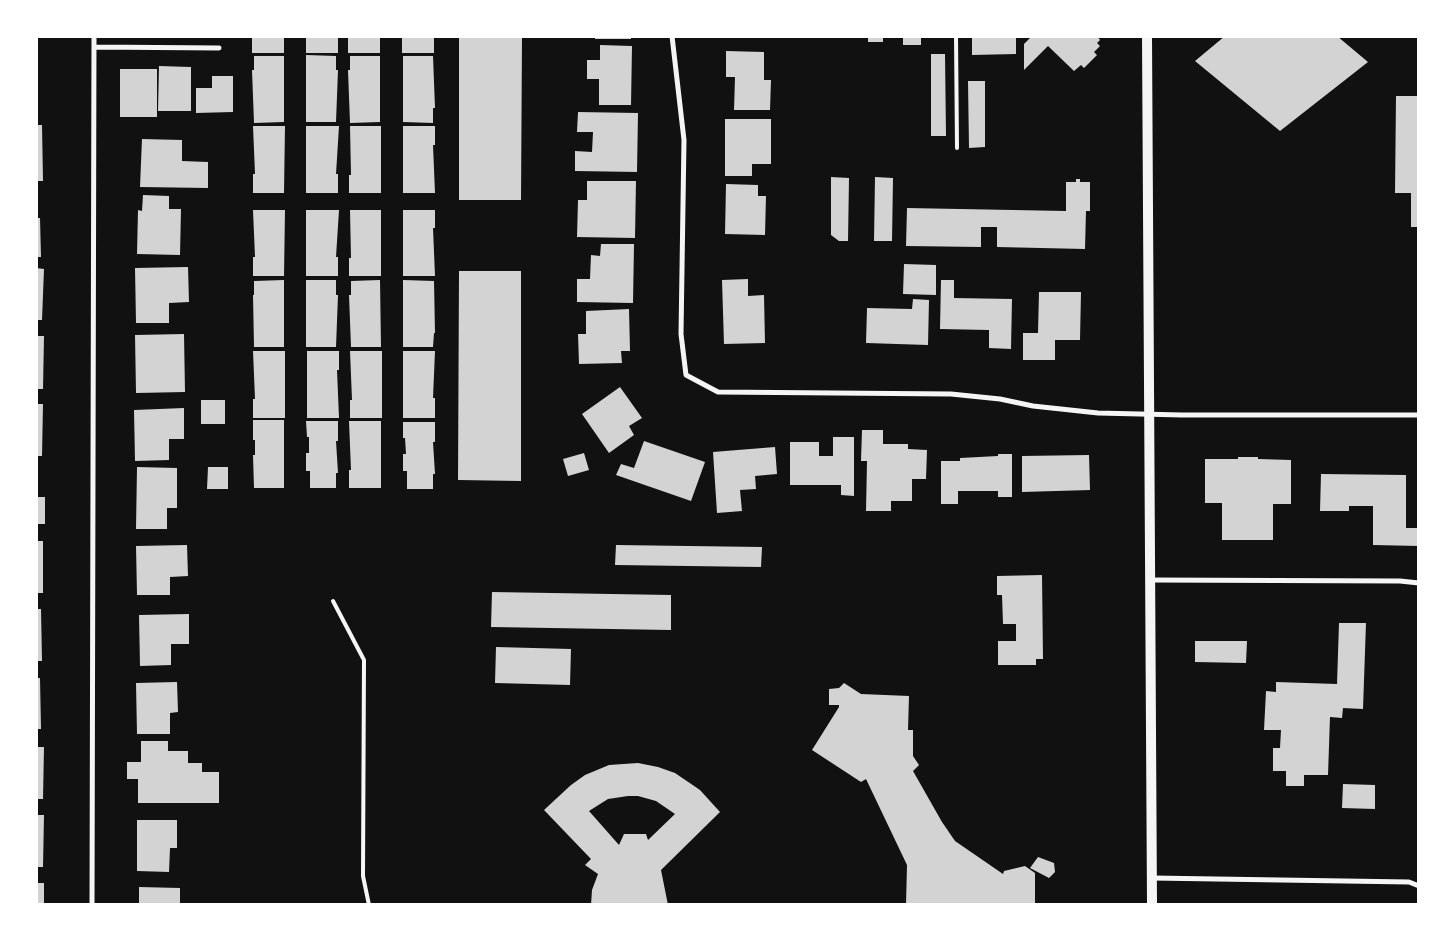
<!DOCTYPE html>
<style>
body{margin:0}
#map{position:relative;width:1455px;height:941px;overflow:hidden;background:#111;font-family:Georgia,serif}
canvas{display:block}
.frame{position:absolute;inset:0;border:38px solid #fff;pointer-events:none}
</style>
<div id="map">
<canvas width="1455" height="941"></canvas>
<div class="frame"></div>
</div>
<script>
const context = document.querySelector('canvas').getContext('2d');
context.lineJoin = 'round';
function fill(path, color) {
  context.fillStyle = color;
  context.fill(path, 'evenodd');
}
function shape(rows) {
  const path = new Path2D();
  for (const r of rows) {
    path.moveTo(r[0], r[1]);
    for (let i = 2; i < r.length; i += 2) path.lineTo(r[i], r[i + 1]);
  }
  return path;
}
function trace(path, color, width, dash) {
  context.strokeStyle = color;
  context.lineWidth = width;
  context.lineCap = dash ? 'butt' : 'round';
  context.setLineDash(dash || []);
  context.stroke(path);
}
fill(shape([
 [252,36,284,36,284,53,252,53],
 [306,36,338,36,338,53,306,53],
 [348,36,380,36,380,53,348,53],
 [402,36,434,36,434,53,402,53],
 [459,36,522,36,521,200,459,200],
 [595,36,631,36,631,39,595,39],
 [868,36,883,36,883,42,868,42],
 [903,36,921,36,921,45,903,45],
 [972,36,1016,36,1016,54,972,55],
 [1032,36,1097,36,1100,40,1097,43,1100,46,1094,52,1097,55,1084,68,1081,65,1074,71,1048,46,1024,70,1024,44],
 [1225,36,1337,36,1368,62,1280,131,1195,61],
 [600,45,632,46,631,105,599,105,599,79,587,79,587,60,600,60],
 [726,51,764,52,764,80,771,80,770,110,734,110,735,77,726,77],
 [931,54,945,54,946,136,931,136],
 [306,55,336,56,336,70,338,70,336,122,306,122],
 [254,56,284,56,284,122,254,123,252,70,254,70],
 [350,56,380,56,380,122,350,123,348,70,350,70],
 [403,56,433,56,435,108,433,108,433,123,403,122],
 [159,66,191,67,191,111,158,111],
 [120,69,157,69,157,117,120,117],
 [212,76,233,76,233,112,196,113,196,88,212,88],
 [968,81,985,81,985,147,969,148],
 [1396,96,1419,96,1419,227,1411,227,1411,193,1395,193],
 [578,112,638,113,637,172,575,171,575,151,592,152,593,132,577,132],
 [725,119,771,119,771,164,752,164,752,176,725,176],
 [36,125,42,125,43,181,36,181],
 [253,126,285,126,284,193,253,193,253,174,255,174],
 [306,126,339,126,336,174,338,174,338,193,306,193],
 [350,126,381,126,381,193,349,193,349,175,351,175],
 [403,126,435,126,435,145,433,145,435,193,403,193],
 [142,139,182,140,182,161,208,162,208,188,140,187],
 [831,177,849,178,848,241,839,241,831,235],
 [875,177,893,178,892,241,874,241],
 [1076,179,1080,179,1080,182,1090,182,1090,211,1086,211,1085,249,997,247,997,227,981,227,981,247,906,246,907,208,1066,211,1066,182,1076,182],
 [587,181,636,181,635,238,577,237,578,200,587,200],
 [726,184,758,185,758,196,766,196,765,235,725,234],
 [143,195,169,196,169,209,181,209,180,255,137,254,138,210,142,211],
 [253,210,285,210,284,276,253,276,253,257,255,257],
 [306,210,339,210,336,257,338,257,338,276,306,276],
 [350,210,381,210,381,276,349,276,349,258,351,258],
 [403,210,435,210,435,228,433,228,435,276,403,276],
 [36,218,40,218,41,257,36,257],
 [601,244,634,244,633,303,577,302,577,279,590,279,591,255,600,256],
 [904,264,936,265,936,295,903,294],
 [188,267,189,302,169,303,169,323,136,323,135,268],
 [36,268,44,269,42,320,36,320],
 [459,271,521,271,521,481,458,480],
 [748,279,748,296,764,295,765,343,724,344,722,280],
 [284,280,284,347,254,347,253,295,254,295,254,281],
 [306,280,336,280,336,295,338,295,336,347,306,347],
 [380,280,381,347,351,347,349,295,351,295,351,281],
 [403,280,434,281,435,333,434,333,433,347,403,347],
 [941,280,954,280,954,298,1012,299,1011,349,989,348,989,330,940,329],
 [1039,292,1081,292,1080,340,1055,340,1055,360,1023,360,1023,333,1038,333],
 [913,299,929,300,928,345,866,343,867,308,912,309],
 [629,309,630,351,621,351,622,363,579,364,578,334,586,334,586,311],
 [184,334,185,392,136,393,135,335],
 [36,336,44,336,43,389,36,389],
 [253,351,285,351,285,418,253,418,253,399,255,399],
 [307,351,339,351,339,370,337,370,339,418,307,418],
 [350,351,382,351,382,418,350,418,350,400,352,400],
 [403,351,435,351,433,398,435,398,435,418,403,418],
 [620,387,642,418,629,426,634,435,609,453,582,414],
 [201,400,225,400,225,424,201,424],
 [36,404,43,404,42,456,36,456],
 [184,408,184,439,169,439,169,460,135,461,134,410],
 [253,420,284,420,284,488,254,488,253,455,255,455,255,440,253,440],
 [306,421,338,421,338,441,336,441,338,473,336,473,336,488,310,488,310,471,306,471,306,453,309,453,309,437,307,437],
 [349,421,381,421,381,488,349,488,349,470,351,470],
 [403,422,435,422,435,442,433,442,435,474,433,474,433,489,407,489,407,471,403,471,403,454,406,454,405,438,403,438],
 [862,430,883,430,883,444,908,444,908,449,927,450,926,479,912,479,912,501,891,501,891,511,866,511,867,461,861,461],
 [833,437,854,437,854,496,841,495,841,485,790,485,790,442,819,442,819,456,833,456],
 [644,441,705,462,691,501,616,475,621,464,634,468],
 [775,447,777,474,755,476,756,489,740,490,742,511,717,513,713,452],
 [584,453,589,470,568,476,563,459],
 [998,454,1012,454,1012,497,998,497,998,491,958,491,958,504,941,504,941,461,960,461,960,458,998,456],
 [1089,455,1090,490,1022,492,1022,456],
 [1238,457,1258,457,1258,459,1291,460,1291,504,1273,504,1273,540,1222,540,1222,503,1205,503,1205,459,1238,459],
 [137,467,177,468,177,508,167,508,167,529,136,529],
 [208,467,228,467,228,489,207,489],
 [1321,474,1406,475,1406,528,1419,528,1419,546,1373,545,1373,506,1349,506,1349,511,1320,511],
 [36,497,45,497,45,524,36,524],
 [36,541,43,541,43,593,36,593],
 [187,545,188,576,170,577,170,595,137,595,136,546],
 [616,545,762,547,761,567,615,565],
 [1042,575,1043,659,1036,659,1036,665,998,665,998,641,1016,641,1016,624,1003,624,1002,595,997,595,997,576],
 [492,592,671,595,671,630,491,627],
 [36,609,41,609,42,661,36,661],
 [189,614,189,644,171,644,171,665,140,666,139,615],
 [1339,623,1366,623,1363,709,1343,708,1342,718,1330,717,1328,775,1304,775,1304,786,1286,786,1286,771,1273,771,1273,748,1280,748,1281,730,1264,730,1266,691,1276,692,1276,682,1337,684],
 [1195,641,1247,641,1246,663,1195,662],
 [496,647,571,649,570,685,495,683],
 [36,678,40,678,41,729,36,729],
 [177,682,178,712,170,713,170,734,137,734,136,683],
 [844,683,861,694,909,696,908,730,913,730,913,756,919,765,913,771,942,822,955,841,1003,874,1004,871,1025,866,1035,873,1035,905,906,905,907,865,866,779,861,782,812,750,839,707,839,705,829,705,829,689,839,688],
 [141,741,168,741,168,751,188,751,188,763,202,763,202,772,219,772,219,803,138,803,138,779,127,779,127,762,141,762],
 [36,747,44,747,43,799,36,799],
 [638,763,658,767,675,773,700,790,720,812,661,870,668,905,591,905,592,890,598,874,585,865,591,859,544,810,571,785,585,775,609,765],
 [628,796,638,796,656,801,675,814,648,840,646,834,624,834,619,845,589,811,608,799],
 [1343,784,1375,785,1375,809,1342,808],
 [36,815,44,815,43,867,36,867],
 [137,820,177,820,177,848,170,848,169,872,137,871],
 [1038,857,1054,863,1055,872,1049,878,1030,868],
 [36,883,44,883,44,905,36,905],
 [139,887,180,888,180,905,139,905]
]), '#d3d3d3');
trace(shape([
 [956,36,957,148],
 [333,601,364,660,363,876,369,905]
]), '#f5f5f5', 4);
trace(shape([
 [672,36,684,140,681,334,686,375,718,392,951,394,1000,399,1033,406,1098,413,1182,415,1419,415],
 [94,47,219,48],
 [1151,580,1400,581,1419,583],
 [1152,878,1409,882,1419,886],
 [92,905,94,36]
]), '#f5f5f5', 5);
trace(shape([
 [1147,36,1152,905]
]), '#f5f5f5', 10);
</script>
